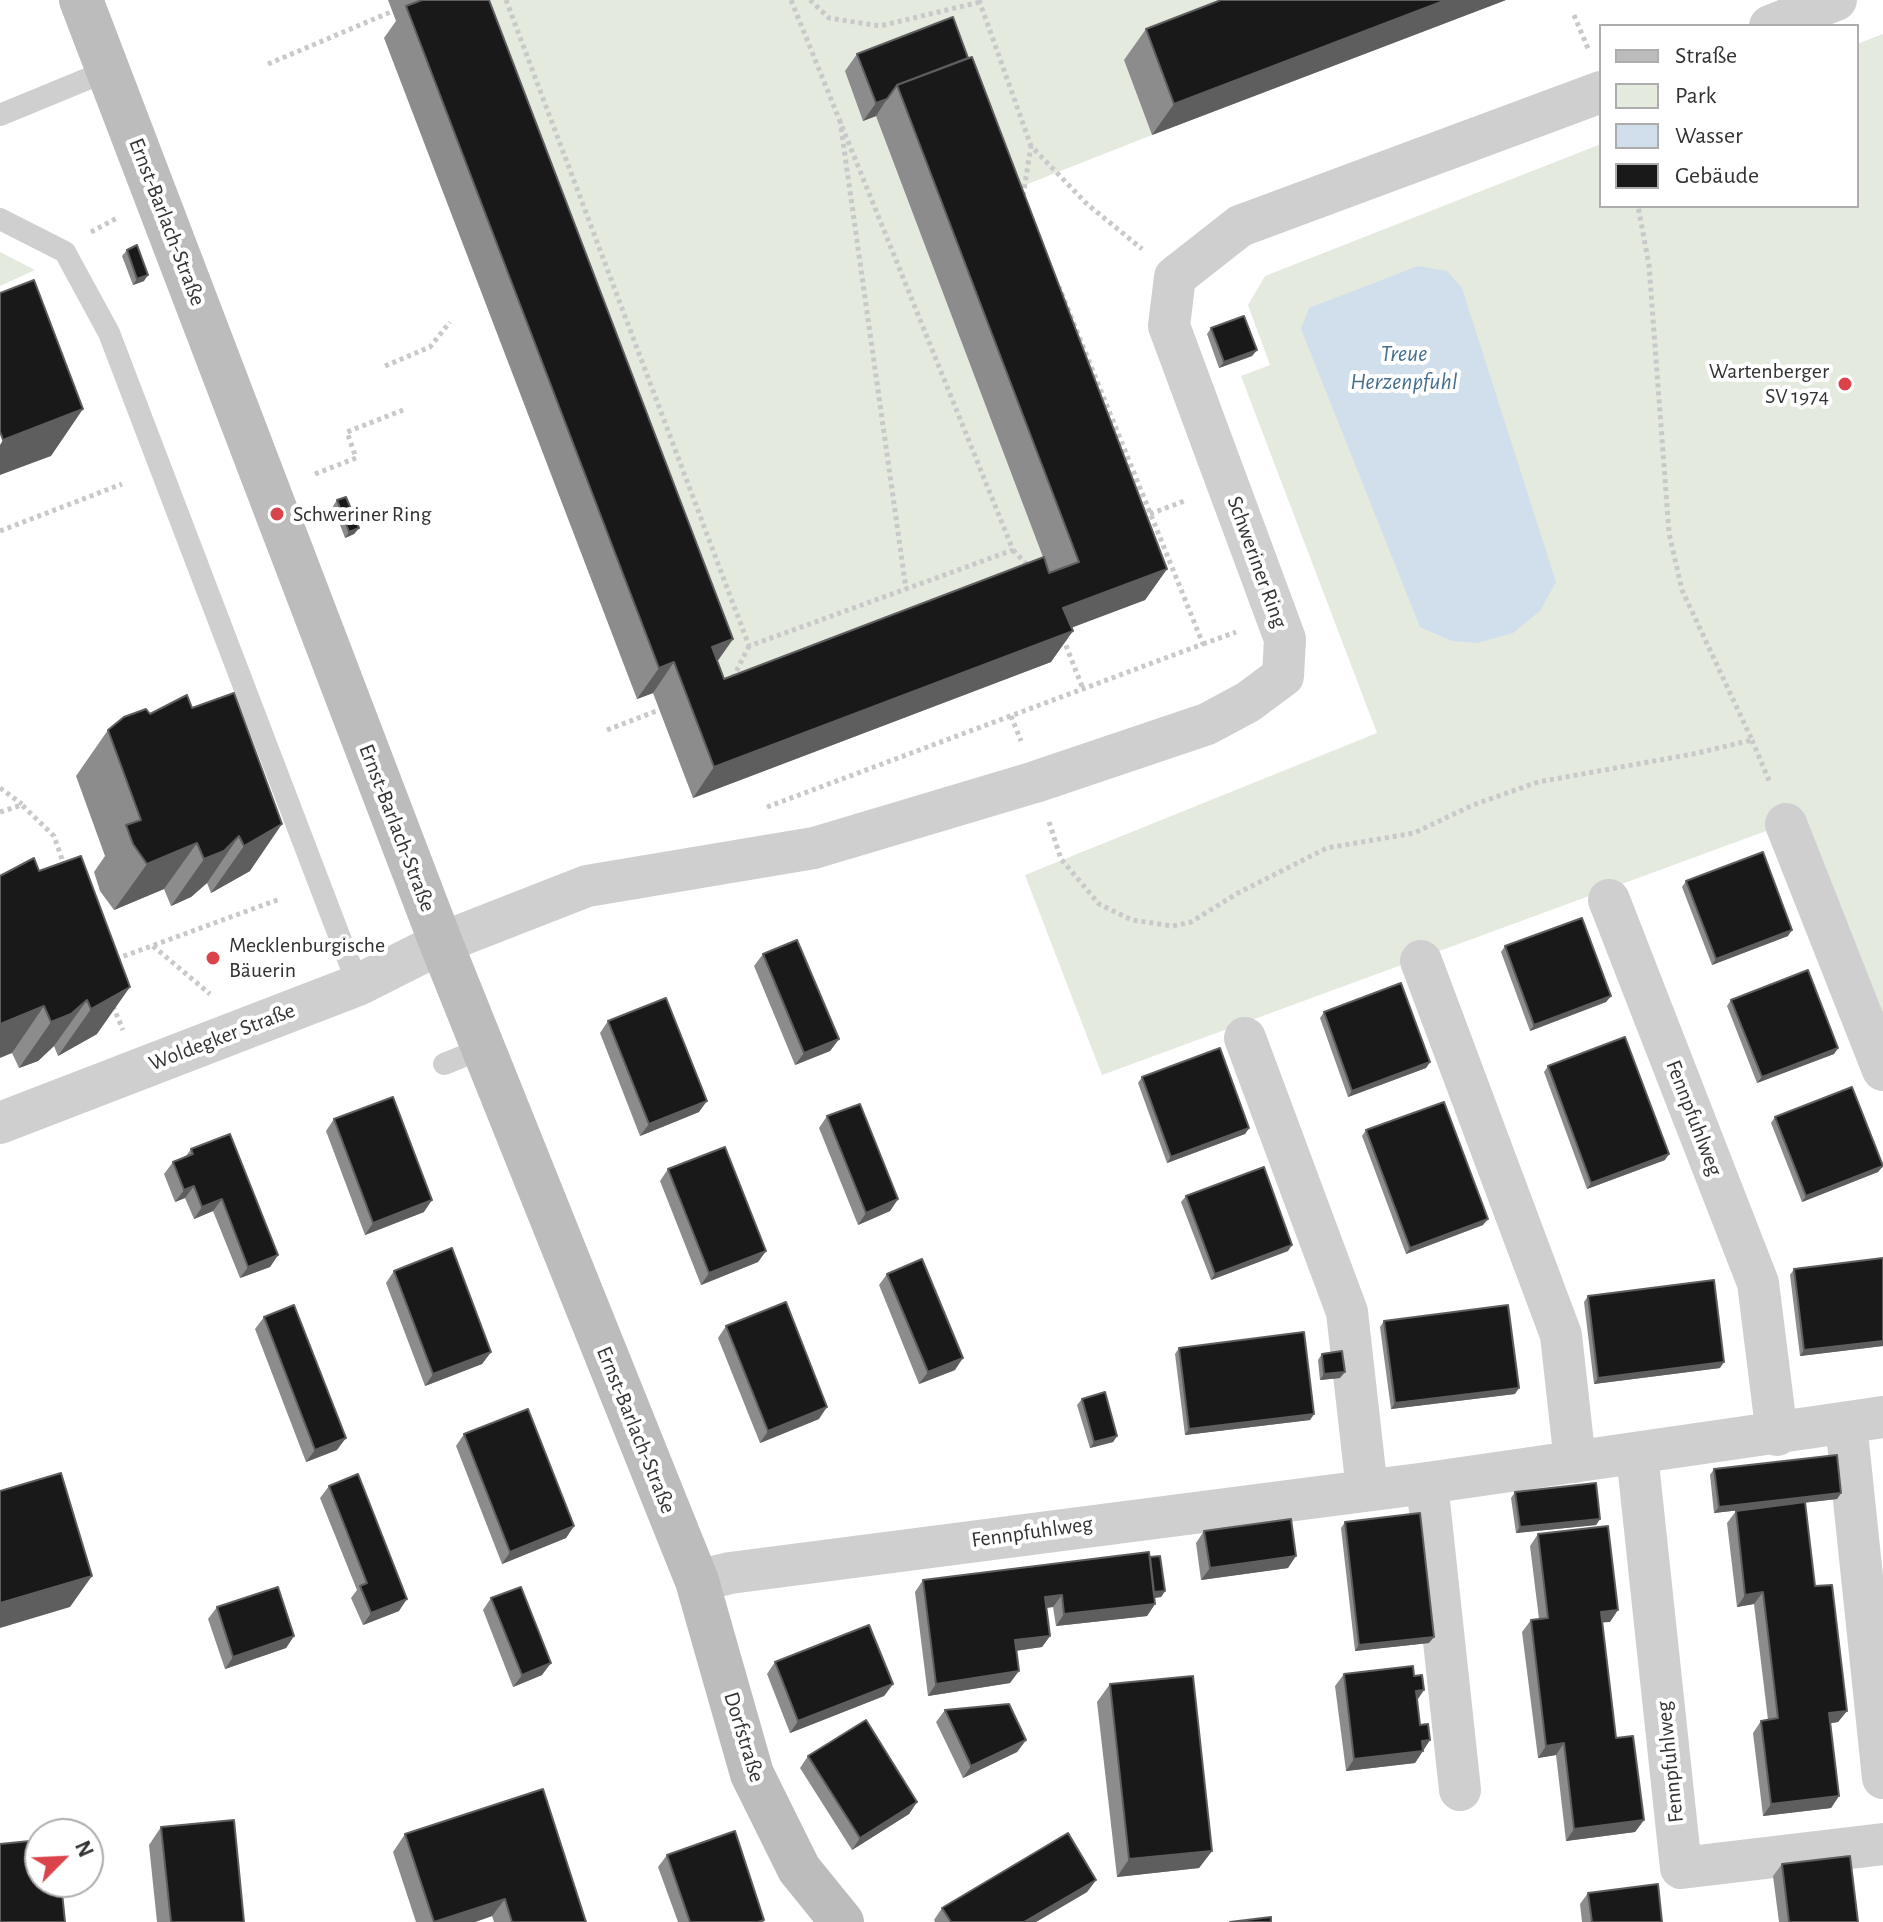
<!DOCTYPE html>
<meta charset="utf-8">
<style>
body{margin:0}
#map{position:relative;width:1883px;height:1922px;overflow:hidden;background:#fff;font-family:"Alegreya Sans",sans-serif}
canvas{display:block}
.legend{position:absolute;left:1599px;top:24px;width:260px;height:184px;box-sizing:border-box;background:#fff;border:2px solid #adadad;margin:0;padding:10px 14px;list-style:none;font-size:24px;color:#323232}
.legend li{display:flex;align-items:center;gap:16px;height:40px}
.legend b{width:40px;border:2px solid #adadad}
.north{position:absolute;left:24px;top:1818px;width:80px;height:80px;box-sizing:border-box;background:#fff;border:2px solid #adadad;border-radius:50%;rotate:66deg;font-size:22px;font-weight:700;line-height:32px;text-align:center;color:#323232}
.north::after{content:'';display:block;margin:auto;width:28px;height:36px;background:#da4349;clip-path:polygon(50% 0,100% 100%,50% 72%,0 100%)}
</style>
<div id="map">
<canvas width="1883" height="1922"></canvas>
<ul class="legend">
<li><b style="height:10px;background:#bcbcbc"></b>Straße</li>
<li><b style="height:22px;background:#e4eade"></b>Park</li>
<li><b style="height:22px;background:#d0dfeb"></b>Wasser</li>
<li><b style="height:22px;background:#191919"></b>Gebäude</li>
</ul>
<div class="north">N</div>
</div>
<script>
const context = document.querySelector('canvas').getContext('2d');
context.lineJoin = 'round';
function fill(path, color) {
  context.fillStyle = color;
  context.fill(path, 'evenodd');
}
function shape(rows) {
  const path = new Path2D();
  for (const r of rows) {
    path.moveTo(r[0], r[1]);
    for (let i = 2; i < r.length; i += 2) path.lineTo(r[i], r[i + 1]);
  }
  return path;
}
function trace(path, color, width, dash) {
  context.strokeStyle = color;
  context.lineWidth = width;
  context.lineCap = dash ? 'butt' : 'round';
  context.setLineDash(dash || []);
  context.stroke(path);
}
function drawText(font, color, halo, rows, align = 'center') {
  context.font = font + ' "Alegreya Sans",sans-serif';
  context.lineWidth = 8;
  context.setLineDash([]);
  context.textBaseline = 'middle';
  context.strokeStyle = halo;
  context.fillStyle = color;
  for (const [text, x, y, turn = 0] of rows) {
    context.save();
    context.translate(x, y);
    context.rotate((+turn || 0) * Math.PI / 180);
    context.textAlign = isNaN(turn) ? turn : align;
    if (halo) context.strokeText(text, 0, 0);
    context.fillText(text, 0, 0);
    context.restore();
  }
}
fill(shape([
 [430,0,1282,0,1124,60,1152,135,992,198,1057,594,702,710],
 [1883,34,1883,1045,1796,820,1102,1075,1025,875,1377,733,1241,376,1270,365,1248,305,1265,276,1601,144,1601,206,1857,206,1857,44],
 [0,252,35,270,0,286]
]), '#e4eade');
fill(shape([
 [1418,266,1447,271,1462,288,1556,582,1540,611,1513,633,1477,643,1452,641,1420,627,1301,329,1309,308]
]), '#d0dfeb');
trace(shape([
 [506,0,749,646,1013,550,791,0],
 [810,0,829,18,880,26,980,2],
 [979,0,1031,146,1087,204,1142,249],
 [1574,15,1589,51],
 [268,64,393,11],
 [840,120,906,589],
 [1023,196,1031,146],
 [91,232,117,218],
 [385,366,430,347,450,322],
 [315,474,356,458,347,432,403,410],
 [1150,514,1187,500],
 [0,531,122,484],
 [1013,550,1029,567],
 [1063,638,1083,689],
 [1203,644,1236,632],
 [733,678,749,646],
 [1011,716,1021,741],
 [607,730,659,710],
 [1752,740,1770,783],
 [0,788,22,804],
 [767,807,1203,644,1059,287],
 [0,812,22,805,54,836,64,865],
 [1049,822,1061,859,1099,904,1132,920,1173,926,1191,922,1238,893,1327,848,1414,833,1473,805,1538,782,1693,754,1752,740,1682,590,1669,533,1649,265,1638,206],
 [153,946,210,994],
 [116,959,280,899],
 [113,1006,123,1030]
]), '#c9c9c9', 5, [4, 4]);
trace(shape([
 [0,115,109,70],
 [0,219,65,252,109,333,358,985],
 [444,1064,484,1048]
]), '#cfcfcf', 22);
trace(shape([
 [1770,26,1836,0],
 [1786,824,1883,1070],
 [1609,900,1758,1283,1777,1435],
 [1421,961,1561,1335,1575,1462],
 [1245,1038,1347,1312,1367,1490],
 [0,1123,358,985,441,943,587,886,814,848,1035,782,1207,724,1248,702,1283,676,1285,639,1169,326,1175,277,1240,226,1601,92],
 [1846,1423,1883,1778],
 [1637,1454,1681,1868,1883,1844],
 [1427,1483,1460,1790],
 [697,1581,730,1573,1427,1483,1883,1417]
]), '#cfcfcf', 42);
trace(shape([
 [81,0,441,943,697,1581,752,1774,799,1869,842,1922]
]), '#bcbcbc', 44);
fill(shape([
 [388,0,489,0,733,639,717,662,724,679,1043,557,876,116,863,121,845,71,857,54,953,17,1167,569,1145,600,1071,628,1051,662,693,798,653,693,637,699,384,38,396,21],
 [1506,0,1152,135,1124,60,1146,29],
 [127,250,144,281,133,285,122,256],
 [1211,328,1257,350,1252,356,1219,368,1207,334],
 [337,500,359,528,354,534,345,538,333,506],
 [234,693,250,871,211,893,207,883,191,897,171,906,164,889,114,910,100,891,94,872,105,856,76,776,108,730,150,714,192,708],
 [81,856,97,1034,58,1056,54,1046,38,1061,19,1068,12,1053,39,871],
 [1686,881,1788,936,1712,965,1682,887],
 [1505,946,1611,996,1606,1002,1530,1031,1501,952],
 [763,954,839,1039,830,1051,795,1065,754,966],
 [1731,1000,1838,1048,1834,1054,1757,1083,1727,1006],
 [1324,1012,1430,1062,1426,1068,1348,1097,1320,1018],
 [608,1021,699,1112,640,1136,600,1033],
 [1548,1066,1665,1160,1587,1189,1544,1072],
 [1142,1077,1249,1128,1245,1134,1167,1163,1138,1083],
 [827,1116,898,1199,890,1211,858,1225,819,1128],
 [1775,1117,1883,1166,1878,1172,1802,1202,1771,1123],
 [334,1119,424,1212,365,1235,326,1131],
 [1366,1130,1483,1225,1406,1254,1362,1136],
 [191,1149,278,1255,270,1267,240,1278,213,1211,194,1219,185,1198,175,1202,164,1174,173,1162,186,1156],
 [668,1169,766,1251,758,1262,701,1285,660,1181],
 [1186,1196,1288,1251,1211,1280,1181,1202],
 [1883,1258,1883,1346,1800,1356,1790,1275,1794,1269],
 [394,1271,491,1352,482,1364,425,1386,386,1283],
 [887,1274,955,1370,919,1384,879,1285],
 [1588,1296,1720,1368,1594,1384,1584,1302],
 [264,1317,337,1450,306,1462,255,1329],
 [1384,1321,1515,1394,1391,1409,1380,1327],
 [726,1326,819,1419,760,1443,718,1338],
 [1179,1348,1314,1414,1310,1420,1185,1435,1175,1354],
 [1322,1354,1340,1378,1320,1380,1318,1360],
 [1082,1399,1117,1436,1113,1442,1090,1448,1077,1405],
 [464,1434,574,1526,566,1538,502,1564,456,1446],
 [1714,1469,1841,1493,1837,1499,1714,1513,1710,1475],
 [329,1486,399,1611,363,1625,351,1598,357,1590,320,1498],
 [1515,1492,1600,1519,1596,1525,1516,1533,1511,1498],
 [1736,1511,1815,1586,1847,1711,1838,1722,1830,1723,1839,1796,1831,1808,1763,1816,1753,1733,1761,1721,1768,1720,1754,1604,1737,1607,1727,1523],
 [1345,1522,1429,1643,1355,1651,1341,1528],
 [1204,1531,1288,1568,1201,1580,1196,1543],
 [1538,1534,1610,1622,1602,1622,1616,1738,1644,1820,1635,1832,1566,1841,1556,1755,1538,1758,1522,1632,1531,1620,1539,1619,1530,1546],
 [923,1580,1165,1591,1161,1597,1154,1598,1155,1604,1147,1616,1056,1626,1053,1607,1046,1608,1050,1636,1042,1647,1016,1651,1010,1683,928,1696,915,1592],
 [491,1598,542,1675,513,1687,483,1610],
 [217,1607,294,1636,286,1648,225,1669,208,1619],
 [775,1662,893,1684,884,1696,790,1733,767,1674],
 [1344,1674,1417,1700,1420,1725,1430,1740,1415,1763,1346,1771,1335,1686],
 [1110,1684,1212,1851,1199,1868,1117,1877,1097,1702],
 [945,1710,1026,1740,1017,1752,963,1778,936,1722],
 [808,1756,917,1802,909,1814,852,1850,800,1768],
 [161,1827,244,1922,157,1922,149,1845],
 [405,1834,586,1922,494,1922,492,1916,475,1922,416,1922,393,1852],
 [667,1855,764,1920,763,1922,678,1922,658,1867],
 [1782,1864,1858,1922,1779,1922,1773,1876],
 [1096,1880,1087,1892,1036,1922,935,1922,934,1920,942,1908],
 [1588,1893,1662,1922,1582,1922,1580,1904]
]), '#8c8c8c');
fill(shape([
 [1446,0,1506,0,1152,135,1174,104],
 [887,99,876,116,863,121,876,103],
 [148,275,144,281,133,285,137,279],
 [1257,350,1252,356,1219,368,1224,362],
 [83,409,51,456,0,475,0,445,3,440],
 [359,528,354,534,345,538,349,532],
 [1167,569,1145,600,1041,639,1063,608],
 [1073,631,1051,662,693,798,714,767],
 [733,639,711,670,712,647],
 [674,662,653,693,637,699,659,668],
 [282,824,250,871,211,893,244,846],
 [239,836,207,883,191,897,171,906,204,859],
 [197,843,164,889,114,910,147,864],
 [1792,930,1788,936,1712,965,1716,959],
 [130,987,97,1034,58,1056,91,1009],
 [1611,996,1606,1002,1530,1031,1534,1025],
 [87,1000,54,1046,38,1061,19,1068,51,1022],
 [44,1006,12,1053,0,1058,0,1024],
 [839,1039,830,1051,795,1065,804,1053],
 [1838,1048,1834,1054,1757,1083,1762,1077],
 [1430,1062,1426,1068,1348,1097,1352,1091],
 [707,1101,699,1112,640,1136,649,1124],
 [1249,1128,1245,1134,1167,1163,1171,1157],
 [1669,1154,1665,1160,1587,1189,1591,1183],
 [1883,1166,1878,1172,1802,1202,1806,1196],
 [194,1186,185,1198,175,1202,184,1190],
 [222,1199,213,1211,194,1219,202,1207],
 [898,1199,890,1211,858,1225,866,1213],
 [432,1200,424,1212,365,1235,373,1223],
 [1488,1219,1483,1225,1406,1254,1410,1248],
 [1292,1245,1288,1251,1211,1280,1215,1274],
 [766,1251,758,1262,701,1285,709,1273],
 [278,1255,270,1267,240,1278,248,1267],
 [1883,1341,1883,1346,1800,1356,1804,1350],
 [491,1352,482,1364,425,1386,433,1374],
 [963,1358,955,1370,919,1384,928,1372],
 [1724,1362,1720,1368,1594,1384,1598,1378],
 [1345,1372,1340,1378,1320,1380,1324,1374],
 [1519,1388,1515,1394,1391,1409,1395,1403],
 [827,1407,819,1419,760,1443,768,1431],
 [1314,1414,1310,1420,1185,1435,1189,1429],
 [1117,1436,1113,1442,1090,1448,1094,1442],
 [346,1438,337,1450,306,1462,315,1450],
 [1841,1493,1837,1499,1714,1513,1719,1507],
 [1600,1519,1596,1525,1516,1533,1520,1527],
 [574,1526,566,1538,502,1564,510,1552],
 [1296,1556,1288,1568,1201,1580,1210,1568],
 [92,1576,70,1607,0,1628,0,1603],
 [1165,1591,1161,1597,1145,1599,1149,1593],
 [1763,1592,1754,1604,1737,1607,1745,1595],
 [1062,1595,1053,1607,1036,1609,1045,1597],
 [407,1599,399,1611,363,1625,371,1613],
 [1155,1604,1147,1616,1056,1626,1064,1614],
 [1618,1610,1610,1622,1593,1623,1601,1612],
 [294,1636,286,1648,225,1669,233,1657],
 [1050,1636,1042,1647,1006,1652,1015,1640],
 [1434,1637,1429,1643,1355,1651,1359,1645],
 [551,1663,542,1675,513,1687,522,1675],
 [1019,1671,1010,1683,928,1696,936,1684],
 [893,1684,884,1696,790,1733,798,1721],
 [1424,1690,1416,1702,1416,1691],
 [1847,1711,1838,1722,1821,1725,1829,1713],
 [1026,1740,1017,1752,963,1778,971,1766],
 [1430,1740,1415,1763,1346,1771,1354,1759,1422,1741],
 [1564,1743,1556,1755,1538,1758,1546,1746],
 [1839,1796,1831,1808,1763,1816,1771,1804],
 [917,1802,909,1814,852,1850,860,1838],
 [1644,1820,1635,1832,1566,1841,1574,1829],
 [1212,1851,1199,1868,1117,1877,1129,1859],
 [1096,1880,1087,1892,1036,1922,1024,1922],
 [505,1899,492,1916,475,1922,434,1922]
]), '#5e5e5e');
const building = shape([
 [422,0,489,0,733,639,712,647,724,679,1044,557,1049,573,1079,562,897,85,972,57,1167,569,1063,608,1073,631,714,767,674,662,659,668,406,6,422,0],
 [1221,0,1446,0,1174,104,1146,29,1221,0],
 [953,17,968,58,897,85,887,99,876,103,857,54,953,17],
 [137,245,148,275,137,279,127,250,137,245],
 [34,280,83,409,3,440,0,431,0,293,34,280],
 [1244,316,1257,350,1224,362,1211,328,1244,316],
 [346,497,359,528,349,532,337,500,346,497],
 [234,693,282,824,244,846,239,836,224,851,204,859,197,843,147,864,133,844,126,825,141,820,108,730,124,717,146,709,150,714,187,695,192,708,234,693],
 [1763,852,1792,930,1716,959,1686,881,1763,852],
 [81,856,130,987,91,1009,87,1000,71,1014,51,1022,44,1006,0,1024,0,876,34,858,39,871,81,856],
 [1582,918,1611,996,1534,1025,1505,946,1582,918],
 [797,940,839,1039,804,1053,763,954,797,940],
 [1808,970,1838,1048,1762,1077,1731,1000,1808,970],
 [1401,983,1430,1062,1352,1091,1324,1012,1401,983],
 [666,998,707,1101,649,1124,608,1021,666,998],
 [1625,1037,1669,1154,1591,1183,1548,1066,1625,1037],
 [1220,1048,1249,1128,1171,1157,1142,1077,1220,1048],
 [1852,1087,1883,1166,1806,1196,1775,1117,1852,1087],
 [393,1097,432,1200,373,1223,334,1119,393,1097],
 [1444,1102,1488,1219,1410,1248,1366,1130,1444,1102],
 [860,1104,898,1199,866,1213,827,1116,860,1104],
 [230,1134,278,1255,248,1267,222,1199,202,1207,194,1186,184,1190,173,1162,193,1154,191,1149,230,1134],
 [725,1147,766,1251,709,1273,668,1169,725,1147],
 [1264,1167,1292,1245,1215,1274,1186,1196,1264,1167],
 [452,1248,491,1352,433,1374,394,1271,452,1248],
 [1883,1258,1883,1341,1804,1350,1794,1269,1883,1258],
 [922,1259,963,1358,928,1372,887,1274,922,1259],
 [1714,1280,1724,1362,1598,1378,1588,1296,1714,1280],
 [786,1302,827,1407,768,1431,726,1326,786,1302],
 [294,1305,346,1438,315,1450,264,1317,294,1305],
 [1508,1305,1519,1388,1395,1403,1384,1321,1508,1305],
 [1304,1332,1314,1414,1189,1429,1179,1348,1304,1332],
 [1342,1351,1345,1372,1324,1374,1322,1354,1342,1351],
 [1105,1392,1117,1436,1094,1442,1082,1399,1105,1392],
 [528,1409,574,1526,510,1552,464,1434,528,1409],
 [1837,1455,1841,1493,1719,1507,1714,1469,1837,1455],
 [61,1473,92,1576,0,1603,0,1491,61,1473],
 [358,1474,407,1599,371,1613,360,1586,367,1583,329,1486,358,1474],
 [1596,1483,1600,1519,1520,1527,1515,1492,1596,1483],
 [1805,1502,1815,1586,1832,1585,1847,1711,1829,1713,1839,1796,1771,1804,1761,1721,1778,1718,1763,1592,1745,1595,1736,1511,1805,1502],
 [1420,1513,1434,1637,1359,1645,1345,1522,1420,1513],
 [1291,1519,1296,1556,1210,1568,1204,1531,1291,1519],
 [1608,1526,1618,1610,1601,1612,1616,1738,1633,1736,1644,1820,1574,1829,1564,1743,1546,1746,1531,1620,1548,1618,1538,1534,1608,1526],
 [1149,1552,1155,1604,1064,1614,1062,1595,1045,1597,1050,1636,1015,1640,1019,1671,936,1684,923,1580,1149,1552],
 [1160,1556,1165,1591,1154,1592,1150,1557,1160,1556],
 [278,1587,294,1636,233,1657,217,1607,278,1587],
 [521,1587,551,1663,522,1675,491,1598,521,1587],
 [869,1625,893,1684,798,1721,775,1662,869,1625],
 [1413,1666,1414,1676,1422,1675,1424,1690,1416,1691,1420,1725,1428,1724,1430,1740,1422,1741,1423,1751,1354,1759,1344,1674,1413,1666],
 [1193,1676,1212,1851,1129,1859,1110,1684,1193,1676],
 [1009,1704,1026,1740,971,1766,945,1710,1009,1704],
 [866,1720,917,1802,860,1838,808,1756,866,1720],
 [543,1789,586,1922,512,1922,505,1899,434,1922,405,1834,543,1789],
 [234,1820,244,1922,171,1922,161,1827,234,1820],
 [735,1831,764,1920,758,1922,690,1922,667,1855,735,1831],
 [1068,1833,1096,1880,1024,1922,951,1922,942,1908,1068,1833],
 [40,1840,40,1882,61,1882,65,1922,0,1922,0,1844,40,1840],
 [1850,1856,1858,1922,1789,1922,1782,1864,1850,1856],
 [1658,1884,1662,1922,1592,1922,1588,1893,1658,1884],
 [1271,1917,1271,1922,1230,1922,1271,1917]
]);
fill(building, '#191919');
trace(building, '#5e5e5e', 2);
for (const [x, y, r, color] of [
 [1845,384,8,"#da4349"],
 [277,514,8,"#da4349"],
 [213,958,8,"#da4349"]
]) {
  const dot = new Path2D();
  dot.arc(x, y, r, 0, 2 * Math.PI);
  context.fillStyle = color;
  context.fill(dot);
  trace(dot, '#fff', 3);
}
drawText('22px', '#323232', '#fff', [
 ["Ernst-Barlach-Straße",167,222,69],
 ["Schweriner Ring",1257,562,70],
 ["Ernst-Barlach-Straße",397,828,69],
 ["Woldegker Straße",222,1037,-21],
 ["Fennpfuhlweg",1694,1118,69],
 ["Ernst-Barlach-Straße",636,1430,68],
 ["Fennpfuhlweg",1032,1532,-8],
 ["Dorfstraße",744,1737,73],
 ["Fennpfuhlweg",1670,1762,-96]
]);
drawText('22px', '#323232', '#fff', [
 ["Wartenberger",1829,371,"right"],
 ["SV 1974",1829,396,"right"],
 ["Schweriner Ring",293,514],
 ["Mecklenburgische",229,945],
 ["Bäuerin",229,970]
], 'left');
drawText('italic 24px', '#446f8f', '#fff', [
 ["Treue",1404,354],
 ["Herzenpfuhl",1404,382]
]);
</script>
